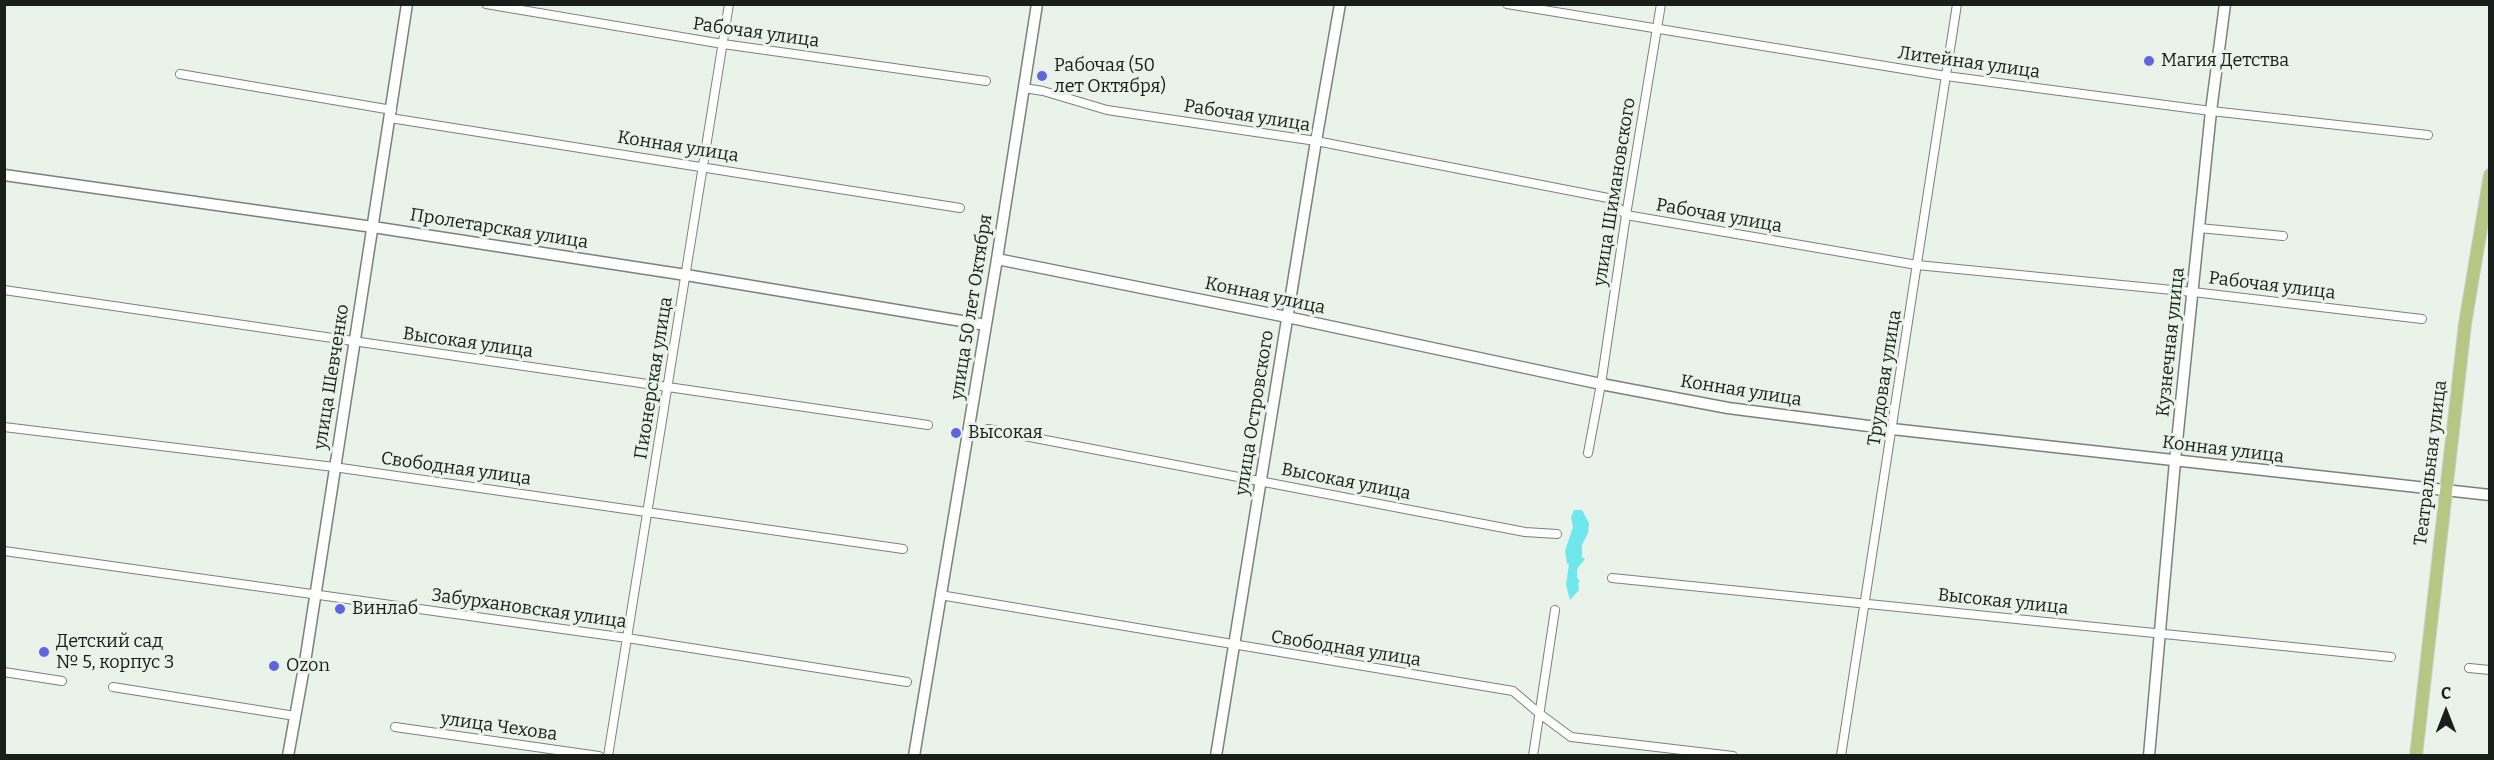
<!DOCTYPE html>
<meta charset="utf-8">
<style>
body{margin:0}
#map{position:relative;width:2494px;height:760px;overflow:hidden;background:#e9f3ea;font-family:Bitter,serif}
canvas{display:block}
.frame{position:absolute;inset:0;border:6px solid #1a1e1b;pointer-events:none}
.north{position:absolute;left:2416px;top:682px;width:60px;height:60px;-webkit-text-stroke:4px #e9f3ea;paint-order:stroke;rotate:0deg;font-size:16px;font-weight:700;line-height:24px;text-align:center;color:#1a1e1b}
.north::after{content:'';display:block;margin:auto;width:21px;height:27px;background:#1a1e1b;clip-path:polygon(50% 0,100% 100%,50% 72%,0 100%)}
</style>
<div id="map">
<canvas width="2494" height="760"></canvas>
<div class="frame"></div>
<div class="north">С</div>
</div>
<script>
const context = document.querySelector('canvas').getContext('2d');
context.lineJoin = 'round';
function fill(path, color) {
  context.fillStyle = color;
  context.fill(path, 'evenodd');
}
function shape(rows) {
  const path = new Path2D();
  for (const r of rows) {
    path.moveTo(r[0], r[1]);
    for (let i = 2; i < r.length; i += 2) path.lineTo(r[i], r[i + 1]);
  }
  return path;
}
function trace(path, color, width, dash) {
  context.strokeStyle = color;
  context.lineWidth = width;
  context.lineCap = dash ? 'butt' : 'round';
  context.setLineDash(dash || []);
  context.stroke(path);
}
function drawText(font, color, halo, rows, align = 'center') {
  context.font = font + ' Bitter,serif';
  context.lineWidth = 6;
  context.setLineDash([]);
  context.textBaseline = 'middle';
  context.strokeStyle = halo;
  context.fillStyle = color;
  for (const [text, x, y, turn = 0] of rows) {
    context.save();
    context.translate(x, y);
    context.rotate((+turn || 0) * Math.PI / 180);
    context.textAlign = isNaN(turn) ? turn : align;
    if (halo) context.strokeText(text, 0, 0);
    context.fillText(text, 0, 0);
    context.restore();
  }
}
fill(shape([
 [1574,510,1582,510,1589,523,1588,533,1582,545,1582,557,1585,559,1577,569,1577,578,1580,581,1578,583,1579,590,1570,600,1566,585,1569,564,1567,564,1565,551,1573,527,1571,517]
]), '#6fe7ed');
const street = shape([
 [486,4,723,44,986,81],
 [1507,4,1946,76,2211,111,2428,135],
 [180,74,392,110],
 [1024,88,1043,91,1107,110,1316,141,1608,198,1626,215,1917,265,2193,292,2422,319],
 [390,118,960,208],
 [2199,228,2283,236],
 [4,290,928,425],
 [4,427,334,467,903,549],
 [988,429,1525,532,1557,534],
 [1588,453,1601,384,1626,215,1661,4],
 [4,551,627,638,907,682],
 [1612,578,2391,657],
 [940,595,1513,691,1540,714,1571,737,1733,756],
 [2469,668,2490,670],
 [4,672,62,681],
 [113,687,295,716],
 [395,727,599,756],
 [608,756,729,4],
 [1533,756,1555,610],
 [1841,756,1957,4]
]);
const secondary = shape([
 [4,175,373,227,686,275,986,325],
 [997,259,1287,317,1601,384,1728,408,1892,429,2490,495],
 [288,756,305,662,407,4],
 [914,756,997,259,1037,4],
 [1216,756,1316,141,1340,4],
 [2149,756,2175,461,2211,111,2225,4]
]);
const primary = shape([
 [2416,756,2465,324,2490,175]
]);
trace(street, '#79827a', 10);
trace(secondary, '#79827a', 13);
trace(primary, '#cdcecd', 14);
trace(street, '#fff', 8);
trace(secondary, '#fff', 10);
trace(primary, '#b5c783', 12);
for (const [x, y, r, color] of [
 [2149,61,6,"#5e65dd"],
 [1042,76,6,"#5e65dd"],
 [956,433,6,"#5e65dd"],
 [340,609,6,"#5e65dd"],
 [44,652,6,"#5e65dd"],
 [274,666,6,"#5e65dd"]
]) {
  const dot = new Path2D();
  dot.arc(x, y, r, 0, 2 * Math.PI);
  context.fillStyle = color;
  context.fill(dot);
  trace(dot, '#e9f3ea', 2);
}
drawText('18px', '#1a1e1b', '#e9f3ea', [
 ["Рабочая улица",756,33,8],
 ["Литейная улица",1969,63,8],
 ["Рабочая улица",1247,116,9],
 ["Конная улица",678,147,9],
 ["улица Шимановского",1615,192,-81],
 ["Рабочая улица",1719,216,10],
 ["Пролетарская улица",499,229,9],
 ["Рабочая улица",2272,286,7],
 ["Конная улица",1265,296,12],
 ["улица 50 лет Октября",972,307,-81],
 ["Кузнечная улица",2171,342,-84],
 ["Высокая улица",468,343,8],
 ["улица Шевченко",332,377,-81],
 ["Пионерская улица",654,378,-81],
 ["Трудовая улица",1885,378,-81],
 ["Конная улица",1741,391,9],
 ["улица Островского",1255,413,-81],
 ["Конная улица",2223,450,7],
 ["Театральная улица",2431,463,-83],
 ["Свободная улица",456,469,8],
 ["Высокая улица",1346,482,11],
 ["Высокая улица",2003,602,6],
 ["Забурхановская улица",529,609,8],
 ["Свободная улица",1346,649,9],
 ["улица Чехова",499,727,8]
]);
drawText('18px', '#1a1e1b', '#e9f3ea', [
 ["Магия Детства",2161,61],
 ["Рабочая (50",1054,66],
 ["лет Октября)",1054,87],
 ["Высокая",968,433],
 ["Винлаб",352,609],
 ["Детский сад",56,642],
 ["№ 5, корпус 3",56,663],
 ["Ozon",286,666]
], 'left');
</script>
